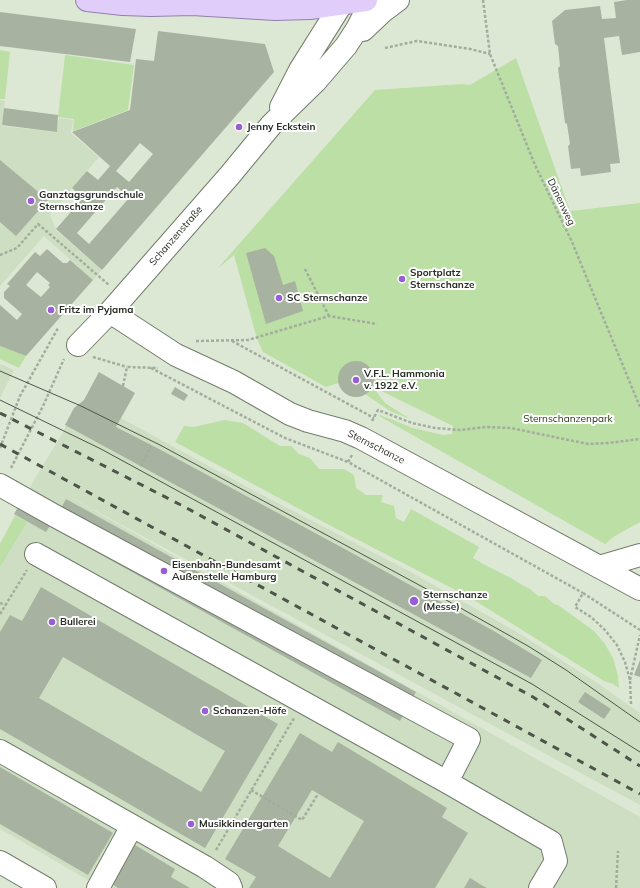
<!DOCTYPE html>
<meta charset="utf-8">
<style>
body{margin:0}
canvas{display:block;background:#dce8d4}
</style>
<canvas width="640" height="888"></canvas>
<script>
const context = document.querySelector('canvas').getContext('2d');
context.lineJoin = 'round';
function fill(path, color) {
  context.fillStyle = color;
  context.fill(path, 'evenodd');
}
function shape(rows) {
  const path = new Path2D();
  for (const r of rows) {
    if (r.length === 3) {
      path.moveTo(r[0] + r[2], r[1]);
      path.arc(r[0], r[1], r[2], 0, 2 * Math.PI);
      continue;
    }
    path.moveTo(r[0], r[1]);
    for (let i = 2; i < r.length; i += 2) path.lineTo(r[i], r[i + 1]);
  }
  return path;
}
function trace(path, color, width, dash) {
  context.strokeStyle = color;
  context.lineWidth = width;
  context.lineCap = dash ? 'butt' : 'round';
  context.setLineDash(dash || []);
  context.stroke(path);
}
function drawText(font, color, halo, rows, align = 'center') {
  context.font = font + ' Mulish,sans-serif';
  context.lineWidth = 4;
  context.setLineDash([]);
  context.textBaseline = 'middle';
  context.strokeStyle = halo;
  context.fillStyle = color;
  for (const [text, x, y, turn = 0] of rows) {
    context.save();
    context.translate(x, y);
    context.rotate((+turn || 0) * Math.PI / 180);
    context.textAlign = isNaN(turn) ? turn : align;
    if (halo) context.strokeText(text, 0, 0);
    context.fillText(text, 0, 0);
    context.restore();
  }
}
fill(shape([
 [0,100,5,101,2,126,56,132,59,118,73,120,71,133,99,157,50,214,56,230,102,270,93,280,44,236,0,286],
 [0,364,14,370,0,398],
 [99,372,121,418,249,488,409,571,517,632,596,682,640,713,640,805,61,492,640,817,640,888,102,888,0,829,0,544,35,478,62,434,74,408,84,400]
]), '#cedec3');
fill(shape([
 [0,50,10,52,5,99,0,99],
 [65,55,134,65,128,110,73,131,74,119,58,117],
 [516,58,570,211,640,203,640,522,615,536,605,544,379,416,380,415,413,428,443,435,452,434,453,426,373,387,385,403,410,419,390,411,365,394,354,396,349,395,344,392,338,383,326,387,263,352,257,339,234,255,217,269,375,90,462,84,470,85],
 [0,346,26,356,19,368,0,359],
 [224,420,243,423,280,446,291,446,299,454,310,458,319,469,344,469,354,475,356,488,366,495,383,495,381,502,394,506,396,518,404,522,411,509,479,547,473,558,487,566,511,578,522,585,530,589,538,596,545,596,554,604,558,605,594,631,605,644,613,658,618,676,619,688,613,684,604,681,469,597,331,526,175,442,184,426,194,427],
 [15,516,27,522,0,567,0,544]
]), '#bcdfa6');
fill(shape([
 [627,0,640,0,640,52,622,55,619,36,604,38,620,163,610,164,611,172,581,176,580,168,571,169,568,146,570,144,567,124,565,123,558,68,560,66,558,46,555,44,552,21,565,10,600,6,602,19,616,18,614,2],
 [0,12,136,29,130,62,0,46],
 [158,31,265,44,274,72,102,270,56,229,83,198,72,188,87,171,98,180,110,166,72,132,130,110,136,59,154,61],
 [140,143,153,154,129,182,116,171],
 [117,187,129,198,89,244,77,233],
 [4,108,58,115,57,132,2,125],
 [0,160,48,200,16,236,0,222],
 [265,248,274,256,283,285,295,281,303,311,266,324,246,253],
 [47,249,63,263,67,263,70,260,93,280,26,356,0,346,0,305,17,320,22,314,4,298,4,292,10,286,7,284,35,252,40,256],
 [37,272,50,283,48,285,50,287,41,297,26,285],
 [356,379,18],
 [99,372,135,393,116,427,159,449,341,547,492,630,542,660,531,678,65,425,74,408,84,400],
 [175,387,188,395,184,401,171,394],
 [28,490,51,524,46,532,14,514],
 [66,499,416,692,400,721,51,527],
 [41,587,278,724,205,848,0,729,0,632,10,615,22,621],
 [63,657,225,751,201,792,39,698],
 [640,660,640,677,634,675],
 [585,692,611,709,604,719,578,702],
 [300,733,332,752,338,742,447,808,442,817,468,833,435,888,249,888,256,877,225,859],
 [312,790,364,821,330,878,278,846],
 [0,767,113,833,88,875,0,824],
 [135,845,175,869,171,877,190,888,118,888,112,884],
 [470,878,483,886,487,888,464,888]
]), '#a7b3a0');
const minor = shape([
 [363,30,382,12,398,0],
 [281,107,300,70,344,0],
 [110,312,176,355,234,382,290,414,308,421,345,431,361,438,640,589],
 [78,345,110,312,230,175,272,124,315,82,333,61,346,46,357,29,372,0],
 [0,485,55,516,469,739,447,782],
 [36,554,447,782,551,842,556,861,540,888],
 [599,567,640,555],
 [0,751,205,867,229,883,231,888],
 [0,862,45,888],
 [98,888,132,826]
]);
const major = shape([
 [87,0,123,4,151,5,192,4,275,9,310,8,366,0]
]);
trace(minor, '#727d6b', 24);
trace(major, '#9280ad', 24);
trace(shape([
 [483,0,490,54,535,165,572,242,640,407],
 [385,48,417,41,470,49,490,54],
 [0,255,17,248,38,224,109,285],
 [305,269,329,316],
 [196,341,248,340,329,316,377,324],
 [232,341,374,418],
 [93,357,127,367],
 [151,368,285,438,348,462],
 [123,386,127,367,158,368],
 [372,421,378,410,412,423,435,428,460,430,486,427,511,428,588,444,608,443,640,439],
 [0,448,20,396,58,328],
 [352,455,348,462,583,593],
 [141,466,151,446],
 [11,468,43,406,64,359],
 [0,603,5,605],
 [0,614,27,570],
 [630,680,640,635],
 [631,704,630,680,625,662,617,645,605,630,591,617,575,607,583,593,640,630],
 [251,790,302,820,318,794],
 [216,850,294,718],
 [616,888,618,851]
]), '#a3ad9d', 2.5, [3, 2]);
trace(minor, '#fff', 22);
trace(major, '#e0cdfa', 22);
trace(shape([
 [0,371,81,406,160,445,432,592,528,646,566,670,640,722],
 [0,400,101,449,532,684,640,752]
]), '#4e544a', 1);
trace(shape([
 [0,413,183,506,533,697,640,766],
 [0,444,640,794]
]), '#4e544a', 3, [7, 7]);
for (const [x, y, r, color] of [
 [239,127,4,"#975ed6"],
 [31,201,4,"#975ed6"],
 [402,279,4,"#975ed6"],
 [279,298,4,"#975ed6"],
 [51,310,4,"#975ed6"],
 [356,380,4,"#975ed6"],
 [164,571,4,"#975ed6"],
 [414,601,5,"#975ed6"],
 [52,622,4,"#975ed6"],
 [205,711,4,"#975ed6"],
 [191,824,4,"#975ed6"]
]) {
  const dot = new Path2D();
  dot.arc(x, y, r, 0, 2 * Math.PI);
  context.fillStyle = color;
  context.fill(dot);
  trace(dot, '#fff', 1.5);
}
drawText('bold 10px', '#292e26', '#fff', [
 ["Jenny Eckstein",247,127],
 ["Ganztagsgrundschule",39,195],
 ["Sternschanze",39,207],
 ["Sportplatz",410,273],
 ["Sternschanze",410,285],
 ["SC Sternschanze",287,298],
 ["Fritz im Pyjama",59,310],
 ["V.F.L. Hammonia",364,374],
 ["v. 1922 e.V.",364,386],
 ["Eisenbahn-Bundesamt",172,565],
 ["Außenstelle Hamburg",172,577],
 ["Sternschanze",423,595],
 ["(Messe)",423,607],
 ["Bullerei",60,622],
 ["Schanzen-Höfe",213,711],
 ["Musikkindergarten",199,824]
], 'left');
drawText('10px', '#292e26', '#fff', [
 ["Dänenweg",561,202,64],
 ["Schanzenstraße",176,236,-49],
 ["Sternschanze",376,447,27]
]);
drawText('10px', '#21370d', '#fff', [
 ["Sternschanzenpark",568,419]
]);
</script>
